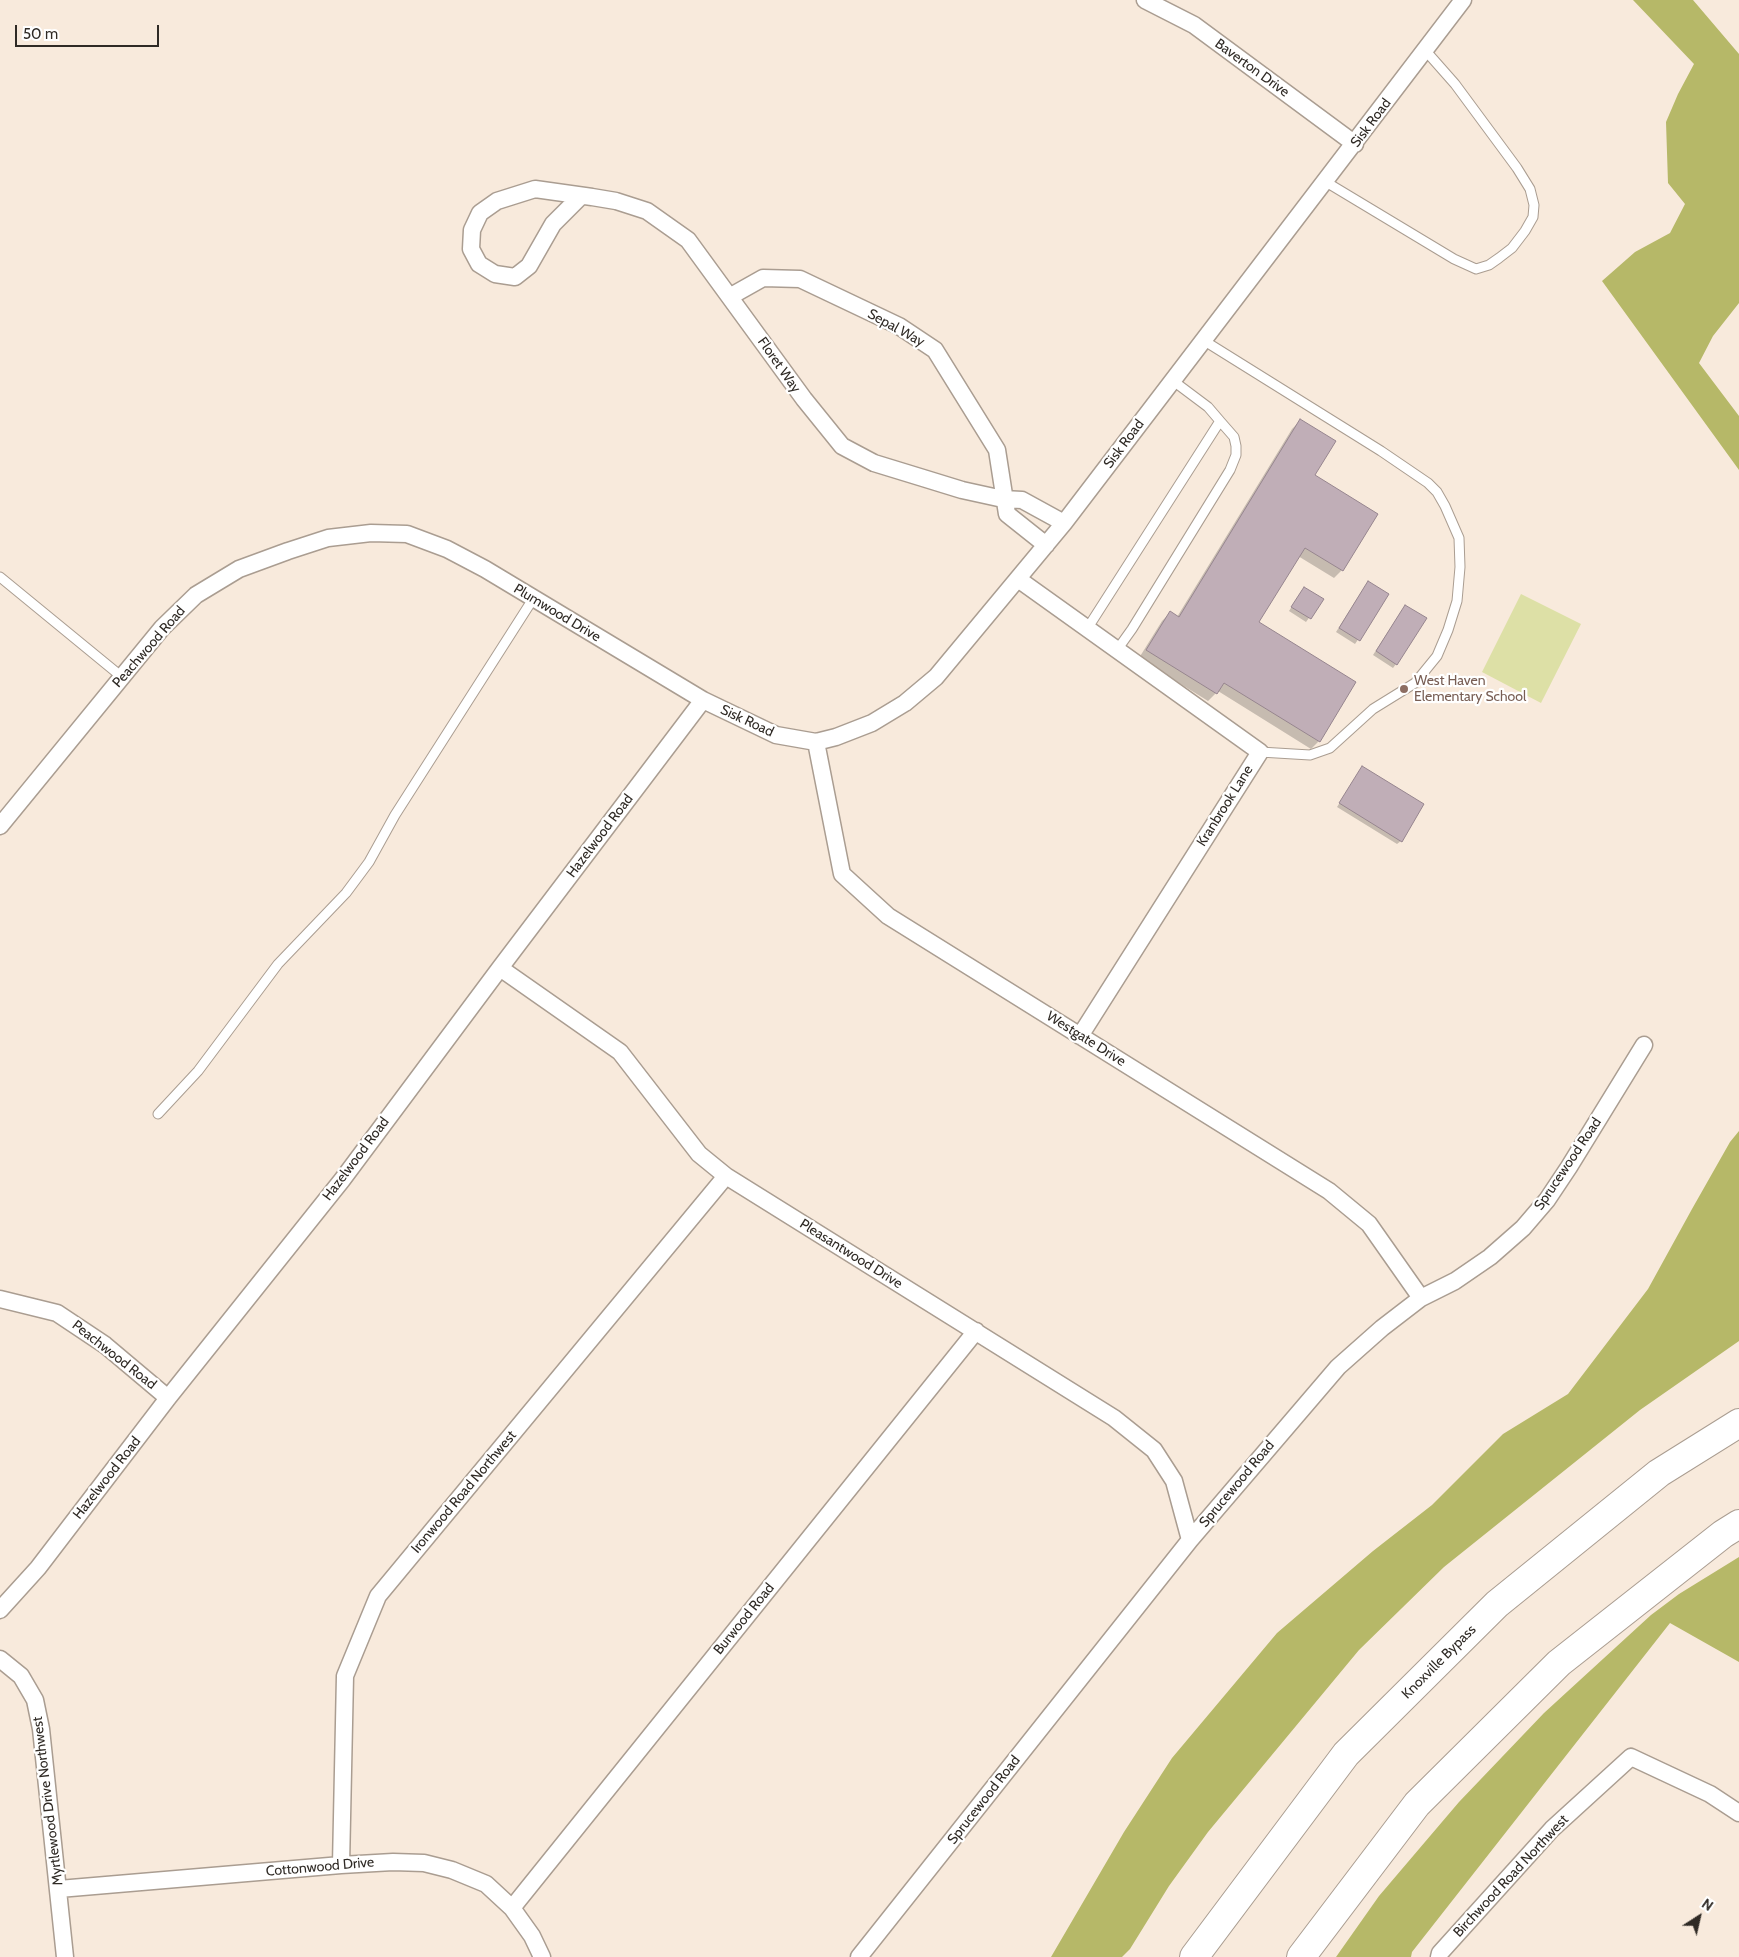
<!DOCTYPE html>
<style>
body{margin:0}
#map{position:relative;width:1739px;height:1957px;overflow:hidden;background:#f8eadc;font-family:Cabin,sans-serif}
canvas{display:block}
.north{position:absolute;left:1674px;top:1892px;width:50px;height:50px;-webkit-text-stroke:4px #fff;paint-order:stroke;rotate:35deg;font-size:14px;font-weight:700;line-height:20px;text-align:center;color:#2f2a25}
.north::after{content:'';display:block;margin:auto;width:18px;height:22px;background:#2f2a25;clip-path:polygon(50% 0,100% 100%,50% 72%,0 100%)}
.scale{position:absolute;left:15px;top:25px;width:144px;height:22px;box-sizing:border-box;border:2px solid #2f2a25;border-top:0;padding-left:6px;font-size:15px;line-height:18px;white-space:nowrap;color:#2f2a25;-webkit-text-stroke:4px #fff;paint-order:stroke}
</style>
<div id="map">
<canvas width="1739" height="1957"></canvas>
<div class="north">N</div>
<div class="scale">50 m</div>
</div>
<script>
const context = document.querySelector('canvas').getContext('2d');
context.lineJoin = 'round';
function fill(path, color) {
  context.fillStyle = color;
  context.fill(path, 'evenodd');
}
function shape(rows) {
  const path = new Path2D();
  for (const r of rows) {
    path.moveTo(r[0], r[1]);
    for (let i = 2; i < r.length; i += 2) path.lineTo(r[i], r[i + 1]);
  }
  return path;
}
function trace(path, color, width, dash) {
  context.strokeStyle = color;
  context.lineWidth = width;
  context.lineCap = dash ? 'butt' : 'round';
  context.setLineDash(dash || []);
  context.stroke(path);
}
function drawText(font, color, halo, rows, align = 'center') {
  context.font = font + ' Cabin,sans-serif';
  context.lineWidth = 4.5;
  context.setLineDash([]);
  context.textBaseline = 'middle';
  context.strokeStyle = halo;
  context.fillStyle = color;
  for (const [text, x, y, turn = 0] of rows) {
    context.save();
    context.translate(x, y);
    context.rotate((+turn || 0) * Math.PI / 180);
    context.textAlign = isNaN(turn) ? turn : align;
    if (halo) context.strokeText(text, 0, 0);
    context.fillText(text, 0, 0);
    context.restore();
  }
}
fill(shape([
 [1521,594,1581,624,1541,703,1482,672]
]), '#dde0a6');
fill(shape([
 [1633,0,1693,0,1739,54,1739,303,1713,336,1699,363,1739,416,1739,470,1602,281,1635,252,1670,233,1685,204,1668,183,1666,122,1678,94,1694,64],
 [1739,1131,1739,1341,1640,1410,1444,1567,1359,1650,1208,1832,1169,1886,1130,1949,1122,1957,1051,1957,1124,1832,1172,1758,1277,1633,1373,1551,1432,1505,1503,1434,1568,1394,1648,1289,1692,1209,1730,1142],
 [1739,1557,1739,1662,1670,1623,1412,1952,1411,1957,1336,1957,1379,1896,1459,1802,1544,1713,1651,1615,1679,1594]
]), '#b6b868');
fill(shape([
 [1300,421,1313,476,1342,570,1334,578,1298,556,1258,623,1319,741,1311,749,1218,691,1208,701,1139,658,1162,621,1170,613,1177,617,1292,429],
 [1365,586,1388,595,1355,644,1336,632],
 [1301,592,1322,600,1306,622,1289,611],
 [1402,610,1396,664,1393,668,1373,655],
 [1362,768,1401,841,1397,844,1337,807]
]), '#0003');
const building = shape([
 [1300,419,1336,441,1315,475,1378,514,1343,571,1305,548,1259,622,1356,682,1320,742,1224,683,1217,694,1146,650,1170,611,1179,617,1300,419],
 [1368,581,1389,594,1360,641,1339,628,1368,581],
 [1304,587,1324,599,1311,619,1291,607,1304,587],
 [1405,605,1427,618,1397,665,1376,651,1405,605],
 [1362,766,1424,804,1402,842,1339,803,1362,766]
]);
fill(building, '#c0aeb7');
trace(building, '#96858e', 1);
const lane = shape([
 [1326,182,1454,259,1476,269,1489,265,1499,258,1512,248,1525,231,1533,217,1534,205,1530,189,1517,168,1455,84,1425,50],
 [1203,340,1381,451,1428,483,1437,492,1445,506,1459,538,1460,567,1457,601,1448,630,1437,656,1415,683,1373,709,1330,748,1310,755,1260,752],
 [1172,380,1208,407,1220,421],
 [0,577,122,677],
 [1087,629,1220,421,1234,437,1236,446,1236,455,1230,470,1132,629,1117,650],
 [158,1114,198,1071,278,964,346,893,369,862,395,815,533,599]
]);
const street = shape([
 [1145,0,1194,25,1355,144],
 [581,196,553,224,529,266,515,277,495,274,479,264,471,249,472,230,480,213,497,201,535,189,592,197,616,201,647,211,688,240,804,399,842,446,874,463,923,478,962,490,1003,499,1022,500,1064,523],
 [731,296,763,278,800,279,899,326,935,350,997,450,1007,514,1046,545],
 [1018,579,1260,752,1080,1036],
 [816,742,842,874,888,916,1329,1191,1369,1224,1421,1298],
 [0,826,162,628,196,595,239,569,288,551,328,538,371,533,407,534,447,549,485,569,703,700,776,735,816,742,836,737,872,723,905,703,936,677,1064,523,1463,0],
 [500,968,620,1052,699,1154,726,1176,1114,1418,1154,1450,1174,1481,1190,1540],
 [0,1299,57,1313,105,1345,168,1398],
 [0,1610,38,1568,168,1398,342,1180,500,968,703,700],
 [0,1659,21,1676,35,1700,41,1729,65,1957],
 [341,1865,345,1676,378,1596,726,1176],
 [59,1889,341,1865,393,1862,424,1863,452,1870,486,1884,512,1908,532,1936,542,1957],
 [512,1908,976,1331],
 [859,1957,1190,1540,1338,1367,1382,1328,1421,1298,1455,1281,1490,1257,1523,1228,1547,1200,1569,1167,1644,1045],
 [1439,1957,1440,1953,1552,1829,1631,1757,1710,1794,1739,1813]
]);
const highway = shape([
 [1194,1957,1346,1754,1497,1604,1659,1473,1739,1423],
 [1301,1957,1417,1804,1559,1663,1723,1534,1739,1524]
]);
trace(lane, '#aa9d91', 11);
trace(street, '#aa9d91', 19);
trace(highway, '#aa9d91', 30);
trace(lane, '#fff', 9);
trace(street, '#fff', 16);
trace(highway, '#fff', 28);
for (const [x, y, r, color] of [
 [1404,689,5,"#8d6e63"]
]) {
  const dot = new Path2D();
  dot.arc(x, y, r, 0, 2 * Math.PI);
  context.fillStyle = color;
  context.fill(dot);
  trace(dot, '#fff', 2);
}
drawText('14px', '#2f2a25', '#fff', [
 ["Baverton Drive",1252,68,36],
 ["Sisk Road",1371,123,-53],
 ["Sepal Way",896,328,29],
 ["Floret Way",779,365,55],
 ["Sisk Road",1124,444,-53],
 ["Plumwood Drive",557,613,31],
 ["Peachwood Road",149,647,-49],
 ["Sisk Road",747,721,25],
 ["Kranbrook Lane",1225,806,-58],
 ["Hazelwood Road",600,836,-53],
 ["Westgate Drive",1086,1039,32],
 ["Hazelwood Road",356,1159,-53],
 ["Sprucewood Road",1568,1164,-56],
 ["Pleasantwood Drive",851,1254,32],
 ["Peachwood Road",114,1355,38],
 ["Hazelwood Road",107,1478,-52],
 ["Sprucewood Road",1237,1484,-50],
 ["Ironwood Road Northwest",464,1492,-50],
 ["Burwood Road",744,1619,-51],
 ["Knoxville Bypass",1439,1662,-45],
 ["Sprucewood Road",984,1800,-52],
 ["Myrtlewood Drive Northwest",48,1801,-97],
 ["Cottonwood Drive",320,1867,-5],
 ["Birchwood Road Northwest",1511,1876,-47]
]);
drawText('14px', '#785e54', '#fff', [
 ["West Haven",1414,681],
 ["Elementary School",1414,697]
], 'left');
</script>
